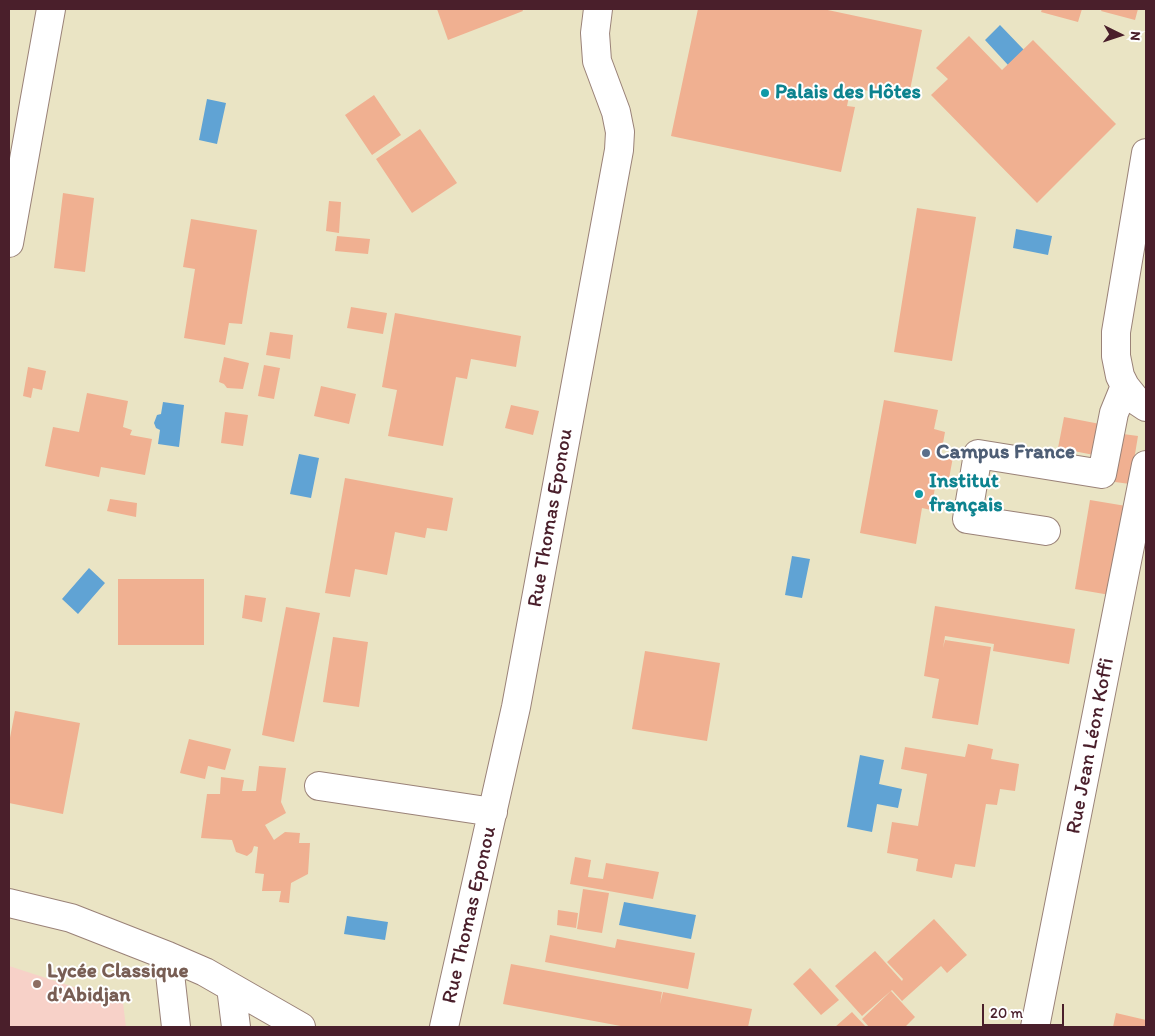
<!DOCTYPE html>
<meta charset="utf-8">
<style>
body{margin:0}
#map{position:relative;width:1155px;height:1036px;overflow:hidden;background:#eae4c4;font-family:Itim,sans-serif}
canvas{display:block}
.frame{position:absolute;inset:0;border:10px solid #4a1f2b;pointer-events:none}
.north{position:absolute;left:1095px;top:10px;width:50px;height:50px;-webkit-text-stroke:4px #fff;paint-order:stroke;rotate:94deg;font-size:14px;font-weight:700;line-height:20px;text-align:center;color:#4a1f2b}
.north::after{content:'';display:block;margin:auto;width:18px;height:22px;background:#4a1f2b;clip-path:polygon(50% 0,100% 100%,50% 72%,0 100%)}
.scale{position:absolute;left:982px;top:1004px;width:82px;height:22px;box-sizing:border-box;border:2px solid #4a1f2b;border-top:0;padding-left:6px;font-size:15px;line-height:18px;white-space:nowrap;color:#4a1f2b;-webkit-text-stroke:4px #fff;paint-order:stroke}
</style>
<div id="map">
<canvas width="1155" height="1036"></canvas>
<div class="frame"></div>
<div class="north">N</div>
<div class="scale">20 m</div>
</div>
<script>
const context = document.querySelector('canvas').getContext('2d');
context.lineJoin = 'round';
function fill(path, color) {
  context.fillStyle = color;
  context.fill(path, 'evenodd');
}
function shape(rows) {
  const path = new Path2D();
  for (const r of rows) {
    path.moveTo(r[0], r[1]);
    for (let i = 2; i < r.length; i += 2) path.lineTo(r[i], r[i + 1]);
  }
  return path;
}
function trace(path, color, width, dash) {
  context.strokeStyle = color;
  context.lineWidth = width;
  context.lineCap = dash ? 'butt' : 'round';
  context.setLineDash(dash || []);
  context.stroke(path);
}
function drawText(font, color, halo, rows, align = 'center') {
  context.font = font + ' Itim,sans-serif';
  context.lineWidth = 4;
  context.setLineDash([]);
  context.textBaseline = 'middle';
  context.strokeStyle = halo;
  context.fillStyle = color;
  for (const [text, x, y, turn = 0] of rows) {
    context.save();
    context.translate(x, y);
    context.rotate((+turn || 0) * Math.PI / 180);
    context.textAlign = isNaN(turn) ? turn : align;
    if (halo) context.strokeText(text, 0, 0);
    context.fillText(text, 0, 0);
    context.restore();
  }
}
fill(shape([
 [9,966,123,1003,126,1027,9,1027]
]), '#f7d1c8');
fill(shape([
 [1000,25,1024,50,1008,65,985,40],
 [207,99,226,103,217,144,199,140],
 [1016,229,1052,236,1048,255,1013,248],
 [163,402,184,405,179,447,158,444,160,430,156,428,154,423,157,415,161,414],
 [299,454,319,458,311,498,290,494],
 [792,556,810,559,802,598,785,595],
 [89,568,105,583,78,614,62,599],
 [860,755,884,760,879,784,902,789,898,808,877,804,872,832,847,827],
 [624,902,696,915,691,939,619,925],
 [347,916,388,922,385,940,344,934]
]), '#60a3d4');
fill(shape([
 [437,9,522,9,523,11,448,40],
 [698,9,823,9,922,30,908,100,851,87,847,106,855,107,841,172,671,136],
 [1042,9,1082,9,1078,22,1041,12],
 [1102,9,1138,9,1135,20,1101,11],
 [969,36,1002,70,1033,40,1116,124,1037,203,931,95,948,79,936,68],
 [374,95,401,135,372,155,345,115],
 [420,129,457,183,412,213,376,159],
 [63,193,94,198,85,272,54,268],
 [329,201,341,202,339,233,326,231],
 [917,208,976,217,952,361,894,352],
 [191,219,257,230,242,324,229,323,225,345,184,338,195,269,183,267],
 [337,236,370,239,368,254,335,251],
 [351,307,387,313,383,334,347,328],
 [395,313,521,336,516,367,471,359,467,379,456,377,443,446,388,436,397,390,382,387],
 [270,332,293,335,290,359,266,355],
 [224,357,249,363,243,389,227,388,224,384,219,382],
 [264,365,280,368,274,399,258,396],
 [28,367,46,371,42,390,33,388,31,398,23,396],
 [321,386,356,394,349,424,314,416],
 [87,393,128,401,123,427,132,430,130,435,152,439,145,475,101,467,99,477,45,466,53,427,79,432],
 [884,400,938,410,934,429,945,432,941,454,953,457,948,484,936,482,931,510,922,508,916,544,860,533],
 [511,405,539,411,533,435,505,428],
 [225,412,248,415,243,446,221,443],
 [1064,417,1100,424,1094,455,1058,448],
 [1123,434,1138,436,1130,484,1115,482],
 [345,478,453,498,447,531,427,528,425,538,395,532,387,575,355,569,350,597,325,593],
 [110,499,137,503,136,517,107,511],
 [1090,500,1126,506,1110,595,1075,589],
 [118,579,204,579,204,645,118,645],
 [245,595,266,598,262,622,242,618],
 [935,606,1075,629,1069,664,993,651,994,644,945,636,943,648,945,640,991,647,978,725,932,718,939,679,924,676],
 [286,607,320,613,294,742,262,735],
 [333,637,368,642,359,707,323,702],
 [645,651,720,663,707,741,632,729],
 [15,711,80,723,63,814,9,803,9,743],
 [189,739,231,749,225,770,208,766,205,779,180,773],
 [968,744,993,749,991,759,1019,764,1015,791,1000,789,997,805,986,804,975,867,955,864,952,878,916,871,918,859,887,853,892,822,918,826,927,774,901,769,905,747,965,757],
 [259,766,286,768,281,802,286,813,265,825,274,840,285,832,300,833,299,843,310,843,308,874,291,883,289,903,279,902,281,891,262,891,264,874,255,873,258,847,254,846,252,852,247,856,236,852,232,840,201,838,207,794,220,794,221,777,244,780,242,791,256,791],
 [575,857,591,860,588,877,603,879,606,863,659,872,653,899,570,884],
 [583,889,609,893,602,933,577,929],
 [558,910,578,913,576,928,557,925],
 [934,919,967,955,947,973,941,966,902,1001,892,990,862,1016,835,986,875,951,902,981,903,979,887,962],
 [550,935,615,948,617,939,695,953,688,989,545,962],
 [511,964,662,992,660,1004,663,992,752,1009,748,1027,626,1027,503,1004],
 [810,968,839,1000,821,1015,793,984],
 [891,991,915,1017,905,1027,869,1027,862,1019],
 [852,1012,866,1027,835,1027],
 [1116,1013,1146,1020,1146,1027,1113,1027]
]), '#f0b091');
const minor = shape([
 [1146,153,1116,332,1116,356,1120,376,1125,386,1137,401,1146,407],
 [9,243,51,9],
 [1046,531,967,519,978,454,1102,474,1114,413,1125,386],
 [319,786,493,812],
 [9,903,71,918,168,956,205,972,301,1027],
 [168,956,176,1027],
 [231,987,236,1027],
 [444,1027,516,707,619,150,620,132,616,112,597,61,595,33,598,9],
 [1035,1027,1146,465]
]);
trace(minor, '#9a8278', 30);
trace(minor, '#fff', 28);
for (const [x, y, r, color] of [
 [765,93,5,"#0f9aa8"],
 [926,453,5,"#5c6f8a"],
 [919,494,5,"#0f9aa8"],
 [37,984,5,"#8d6e63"]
]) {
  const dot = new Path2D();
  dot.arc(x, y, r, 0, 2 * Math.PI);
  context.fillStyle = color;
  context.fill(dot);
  trace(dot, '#fff', 2);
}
drawText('bold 21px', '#0d838f', '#fff', [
 ["Palais des Hôtes",775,93],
 ["Institut",929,482],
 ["français",929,506]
], 'left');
drawText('bold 21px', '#4e5e75', '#fff', [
 ["Campus France",936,453]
], 'left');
drawText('21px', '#4a1f2b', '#fff', [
 ["Rue Thomas Eponou",551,518,-80],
 ["Rue Jean Léon Koffi",1091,746,-79],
 ["Rue Thomas Eponou",470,915,-77]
]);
drawText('bold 21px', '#785e54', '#fff', [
 ["Lycée Classique",47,972],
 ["d'Abidjan",47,996]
], 'left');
</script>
